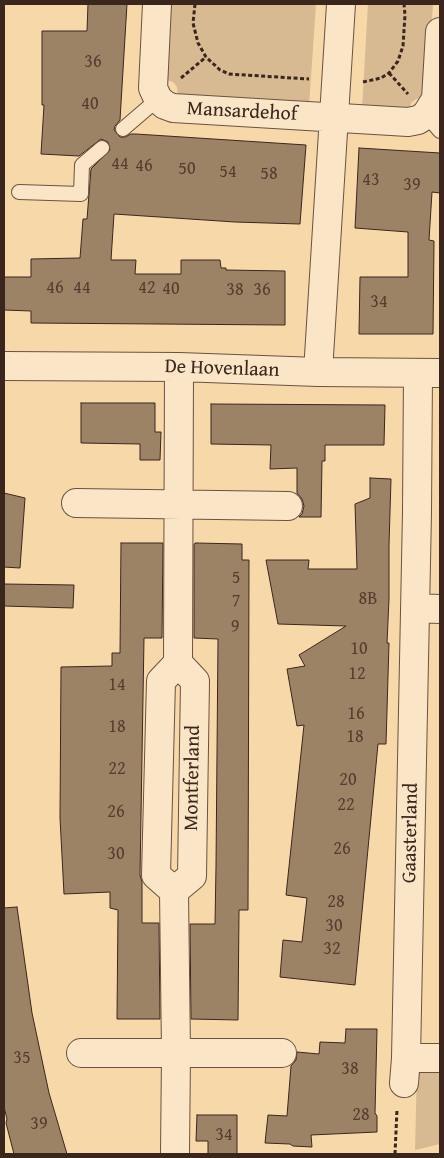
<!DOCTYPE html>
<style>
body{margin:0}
#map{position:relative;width:444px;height:1158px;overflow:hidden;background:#f7d8a9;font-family:"Gentium Book Plus",serif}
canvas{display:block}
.frame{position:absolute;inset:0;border:5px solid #3b261e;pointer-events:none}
</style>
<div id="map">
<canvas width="444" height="1158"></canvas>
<div class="frame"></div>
</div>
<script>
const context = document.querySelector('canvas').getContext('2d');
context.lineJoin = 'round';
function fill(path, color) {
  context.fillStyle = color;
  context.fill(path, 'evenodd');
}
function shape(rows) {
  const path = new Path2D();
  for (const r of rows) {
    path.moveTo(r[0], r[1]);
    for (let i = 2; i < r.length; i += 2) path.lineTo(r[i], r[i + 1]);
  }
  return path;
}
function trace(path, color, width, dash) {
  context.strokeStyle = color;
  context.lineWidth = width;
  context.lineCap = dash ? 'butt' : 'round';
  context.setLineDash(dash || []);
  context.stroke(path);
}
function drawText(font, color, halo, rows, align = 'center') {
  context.font = font + ' "Gentium Book Plus",serif';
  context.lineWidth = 5;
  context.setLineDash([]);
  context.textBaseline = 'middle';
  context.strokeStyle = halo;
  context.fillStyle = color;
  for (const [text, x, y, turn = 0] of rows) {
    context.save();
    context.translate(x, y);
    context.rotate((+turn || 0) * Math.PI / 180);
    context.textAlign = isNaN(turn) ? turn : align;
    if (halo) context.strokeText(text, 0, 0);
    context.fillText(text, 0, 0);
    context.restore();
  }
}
fill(shape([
 [167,4,316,4,309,106,178,97,177,87,173,82,163,79],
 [368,4,433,4,427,90,425,98,416,99,411,103,409,112,362,109],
 [417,1068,440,1068,440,1144,415,1150]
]), '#d7ba91');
const building = shape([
 [88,4,127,4,120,120,115,126,114,130,120,137,125,137,131,134,136,134,306,145,300,224,235,222,114,214,111,260,136,260,135,274,181,274,181,260,220,260,221,268,226,268,226,270,285,271,285,325,31,323,31,311,4,310,4,277,31,277,31,259,80,258,83,219,87,219,91,169,110,150,108,142,101,139,79,156,41,154,44,105,42,105,42,31,87,31,88,4],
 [359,148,440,153,440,193,432,192,429,240,434,241,433,334,359,334,360,277,408,277,408,232,355,228,359,148],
 [81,403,155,403,155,432,161,432,160,460,140,460,140,444,81,443,81,403],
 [211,404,385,405,384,445,325,445,325,461,322,461,321,517,299,517,302,514,304,506,302,499,297,493,297,468,270,469,271,445,211,444,211,404],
 [370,478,391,479,389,545,389,599,387,643,389,643,386,744,378,744,355,985,280,977,283,940,302,942,307,898,286,895,304,725,297,726,287,669,305,666,299,655,346,626,278,624,266,560,309,560,308,569,357,569,355,504,370,498,370,478],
 [4,493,25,498,20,568,4,567,4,493],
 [121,543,163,543,162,638,144,638,140,875,142,882,142,923,159,923,160,1019,117,1019,118,910,110,908,110,892,64,894,60,818,61,667,112,666,112,653,120,653,121,543],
 [196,543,242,544,242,560,249,560,248,910,239,910,238,1020,191,1019,190,924,215,924,216,866,218,639,194,638,194,544,196,543],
 [4,584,74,585,73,608,4,606,4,584],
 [17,907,32,1013,49,1093,67,1154,14,1154,6,1123,7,1119,4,1107,4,908,17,907],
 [346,1029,377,1029,375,1113,377,1116,377,1132,311,1135,312,1147,293,1146,290,1144,265,1143,268,1115,287,1116,291,1066,296,1060,297,1052,319,1054,320,1042,345,1043,346,1029],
 [197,1115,237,1115,237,1154,208,1154,208,1141,196,1141,197,1115]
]);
fill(building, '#9d8366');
trace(building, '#3b261e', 1);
const service = shape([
 [426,115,440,131],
 [123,129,158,99],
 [19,192,81,194,82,165,102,148]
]);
const minor = shape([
 [157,4,153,88,158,99,165,105,173,108,408,122,418,120,426,115,436,99,440,32],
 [4,366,179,367,318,372,440,373],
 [318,372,341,4],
 [76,503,288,506],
 [415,608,440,609],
 [174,891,156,875,161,681,178,663],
 [81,1053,282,1053],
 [406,1058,440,1058],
 [404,1083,406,1058,417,512,418,373],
 [175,1154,176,1053,174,891,192,876,195,681,178,663,179,367]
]);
trace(service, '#6a5241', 16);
trace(minor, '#6a5241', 30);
trace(shape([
 [195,4,193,23,198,43,206,57,220,70,229,74,309,79],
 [389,73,408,94],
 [181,78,206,57],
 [363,82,381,78,389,73,398,61,403,46,405,15,404,4],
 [395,1154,397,1109]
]), '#3b261e', 3, [4, 2.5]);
trace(service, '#fae6c7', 14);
trace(minor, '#fae6c7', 28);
drawText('18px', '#543d30', null, [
 ["36",93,62],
 ["40",90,104],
 ["44",120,164],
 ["46",144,166],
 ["50",187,169],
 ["54",228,172],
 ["58",269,174],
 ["43",371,180],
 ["39",412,185],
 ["46",55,288],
 ["44",82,288],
 ["42",147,288],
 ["40",171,289],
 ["38",235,290],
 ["36",262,290],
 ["34",379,302],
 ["5",236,578],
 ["8B",368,599],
 ["7",236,601],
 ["9",235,627],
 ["10",359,649],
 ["12",357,674],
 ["14",117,685],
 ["16",356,714],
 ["18",117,727],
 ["18",355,737],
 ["22",117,769],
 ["20",348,780],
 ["22",346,805],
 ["26",116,812],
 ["26",342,849],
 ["30",116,854],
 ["28",336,902],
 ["30",334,926],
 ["32",332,949],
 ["35",22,1058],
 ["38",350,1069],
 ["28",361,1115],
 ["39",39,1124],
 ["34",224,1135]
]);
drawText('20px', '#3b261e', '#fae6c7', [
 ["Mansardehof",242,112,3],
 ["De Hovenlaan",222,369,2],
 ["Montferland",193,778,-89],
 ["Gaasterland",411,833,-89]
]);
</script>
